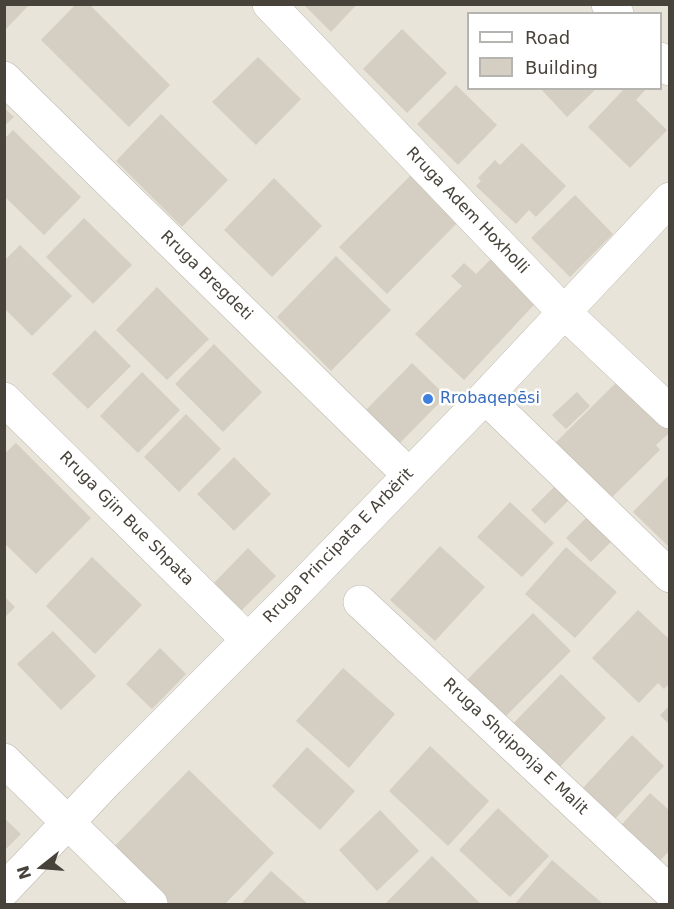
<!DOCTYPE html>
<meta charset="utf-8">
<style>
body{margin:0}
#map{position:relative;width:674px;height:909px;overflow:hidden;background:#f4f2ec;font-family:"DejaVu Sans",sans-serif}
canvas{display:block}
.frame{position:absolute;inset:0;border:6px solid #48433a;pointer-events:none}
.legend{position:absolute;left:467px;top:12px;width:195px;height:78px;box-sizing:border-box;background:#fff;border:2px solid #b6b4b0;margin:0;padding:8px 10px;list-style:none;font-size:18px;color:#48433a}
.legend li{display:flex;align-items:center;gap:12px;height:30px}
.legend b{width:30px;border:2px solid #b6b4b0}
.north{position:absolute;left:12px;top:837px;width:60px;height:60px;-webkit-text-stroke:4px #fff;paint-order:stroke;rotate:253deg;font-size:16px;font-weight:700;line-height:24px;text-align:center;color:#48433a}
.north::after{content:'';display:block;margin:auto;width:21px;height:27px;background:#48433a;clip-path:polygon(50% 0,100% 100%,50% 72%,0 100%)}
</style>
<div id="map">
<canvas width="674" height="909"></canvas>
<div class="frame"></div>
<ul class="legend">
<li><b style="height:8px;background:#fff"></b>Road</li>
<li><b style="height:16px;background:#d5cec2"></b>Building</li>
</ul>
<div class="north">N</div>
</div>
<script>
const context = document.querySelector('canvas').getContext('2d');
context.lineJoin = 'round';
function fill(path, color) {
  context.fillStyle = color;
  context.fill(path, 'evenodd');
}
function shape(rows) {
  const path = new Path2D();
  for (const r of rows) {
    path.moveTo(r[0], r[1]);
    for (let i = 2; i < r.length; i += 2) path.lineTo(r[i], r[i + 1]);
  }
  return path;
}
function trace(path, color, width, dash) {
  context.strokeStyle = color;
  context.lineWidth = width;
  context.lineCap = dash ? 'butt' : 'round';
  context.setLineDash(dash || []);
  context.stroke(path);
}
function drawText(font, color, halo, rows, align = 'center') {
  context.font = font + ' "DejaVu Sans",sans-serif';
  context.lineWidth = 5;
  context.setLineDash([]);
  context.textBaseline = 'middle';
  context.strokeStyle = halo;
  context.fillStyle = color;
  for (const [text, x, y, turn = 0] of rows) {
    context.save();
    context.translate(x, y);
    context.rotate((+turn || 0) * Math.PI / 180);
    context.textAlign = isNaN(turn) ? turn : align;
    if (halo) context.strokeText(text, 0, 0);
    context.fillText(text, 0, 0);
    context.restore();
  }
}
fill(shape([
 [5,5,669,5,669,904,5,904],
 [468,14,660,14,660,88,468,88]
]), '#e8e4da');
fill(shape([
 [4,4,30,4,4,31],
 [76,4,89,4,170,85,129,127,41,40],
 [303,4,357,4,331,32],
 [402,29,447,73,407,113,363,69],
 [258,57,301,99,256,145,212,102],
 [456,85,497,125,458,165,417,124],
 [540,88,597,88,567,117],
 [625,88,647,88,636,100,667,130,630,168,588,127],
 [4,108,14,117,4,126],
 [161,114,228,180,182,227,116,161],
 [13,130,81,197,44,235,4,196,4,139],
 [522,143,566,186,536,217,529,210,516,224,476,186,481,181,478,178,495,160,500,165],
 [417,169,464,216,387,294,339,247],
 [274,178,322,226,272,277,224,230],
 [575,195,613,234,570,277,531,238],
 [84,218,132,265,93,304,46,257],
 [20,245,72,296,32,336,4,308,4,261],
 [498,252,543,295,464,380,415,334,462,286,451,276,464,263,476,274],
 [336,256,391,310,331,371,277,317],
 [157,287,209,339,167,380,116,330],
 [95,330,131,366,88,409,52,374],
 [214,344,262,392,223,432,175,384],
 [412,363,446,396,399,444,365,411],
 [142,372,180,410,138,453,100,416],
 [624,375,670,422,670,432,656,445,660,450,607,502,552,446],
 [577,392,590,406,566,429,552,415],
 [186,414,221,449,179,492,144,457],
 [16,443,91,518,36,574,4,543,4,454],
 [234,457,271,494,234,531,197,494],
 [670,474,670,548,633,512],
 [556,485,570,499,545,524,531,510],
 [510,502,554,543,522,577,477,537],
 [589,515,613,540,591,562,566,538],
 [440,546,485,587,435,641,390,600],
 [566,547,617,592,575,638,525,594],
 [248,548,276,576,241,611,213,584],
 [92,557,142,605,95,654,46,606],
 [4,596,15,607,4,618],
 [638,610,670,640,670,683,664,689,658,683,639,703,592,658],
 [533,613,571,651,503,719,465,682],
 [53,631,96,676,61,710,17,664],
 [160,648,186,674,152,709,126,684],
 [343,668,395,714,349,768,296,721],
 [561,674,606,718,553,774,507,730],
 [670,705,670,725,660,715],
 [632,735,664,766,614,820,581,790],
 [430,746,489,801,448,846,389,791],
 [307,747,355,791,320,830,272,786],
 [189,770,274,853,225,904,168,904,112,849],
 [650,793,670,811,670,850,654,867,616,831],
 [498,808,549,856,510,897,459,850],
 [380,810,419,851,377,891,339,850],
 [4,818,21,834,4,851],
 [432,856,481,904,385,904],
 [552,860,603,904,515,904],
 [271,871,308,904,241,904]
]), '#d5cec2');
const minor = shape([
 [269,4,564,312,670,412],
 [608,4,617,14],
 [660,59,670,69],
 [4,78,408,474],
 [485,397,670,576],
 [4,399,248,640],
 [360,602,670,892],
 [4,760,151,904],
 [4,890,108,780,302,586,485,397,670,199]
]);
trace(minor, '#bfbaaf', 34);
trace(minor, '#fff', 33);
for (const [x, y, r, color] of [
 [428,399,6,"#3f7fe0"]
]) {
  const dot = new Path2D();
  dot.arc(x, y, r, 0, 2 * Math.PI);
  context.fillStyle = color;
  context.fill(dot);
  trace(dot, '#fff', 2);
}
drawText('16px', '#48433a', '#fff', [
 ["Rruga Adem Hoxholli",467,211,46],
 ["Rruga Bregdeti",206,276,44],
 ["Rruga Gjin Bue Shpata",126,519,45],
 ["Rruga Principata E Arbërit",339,546,-46],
 ["Rruga Shqiponja E Malit",515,747,43]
]);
drawText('16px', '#366cbe', '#fff', [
 ["Rrobaqepēsi",440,399]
], 'left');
</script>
